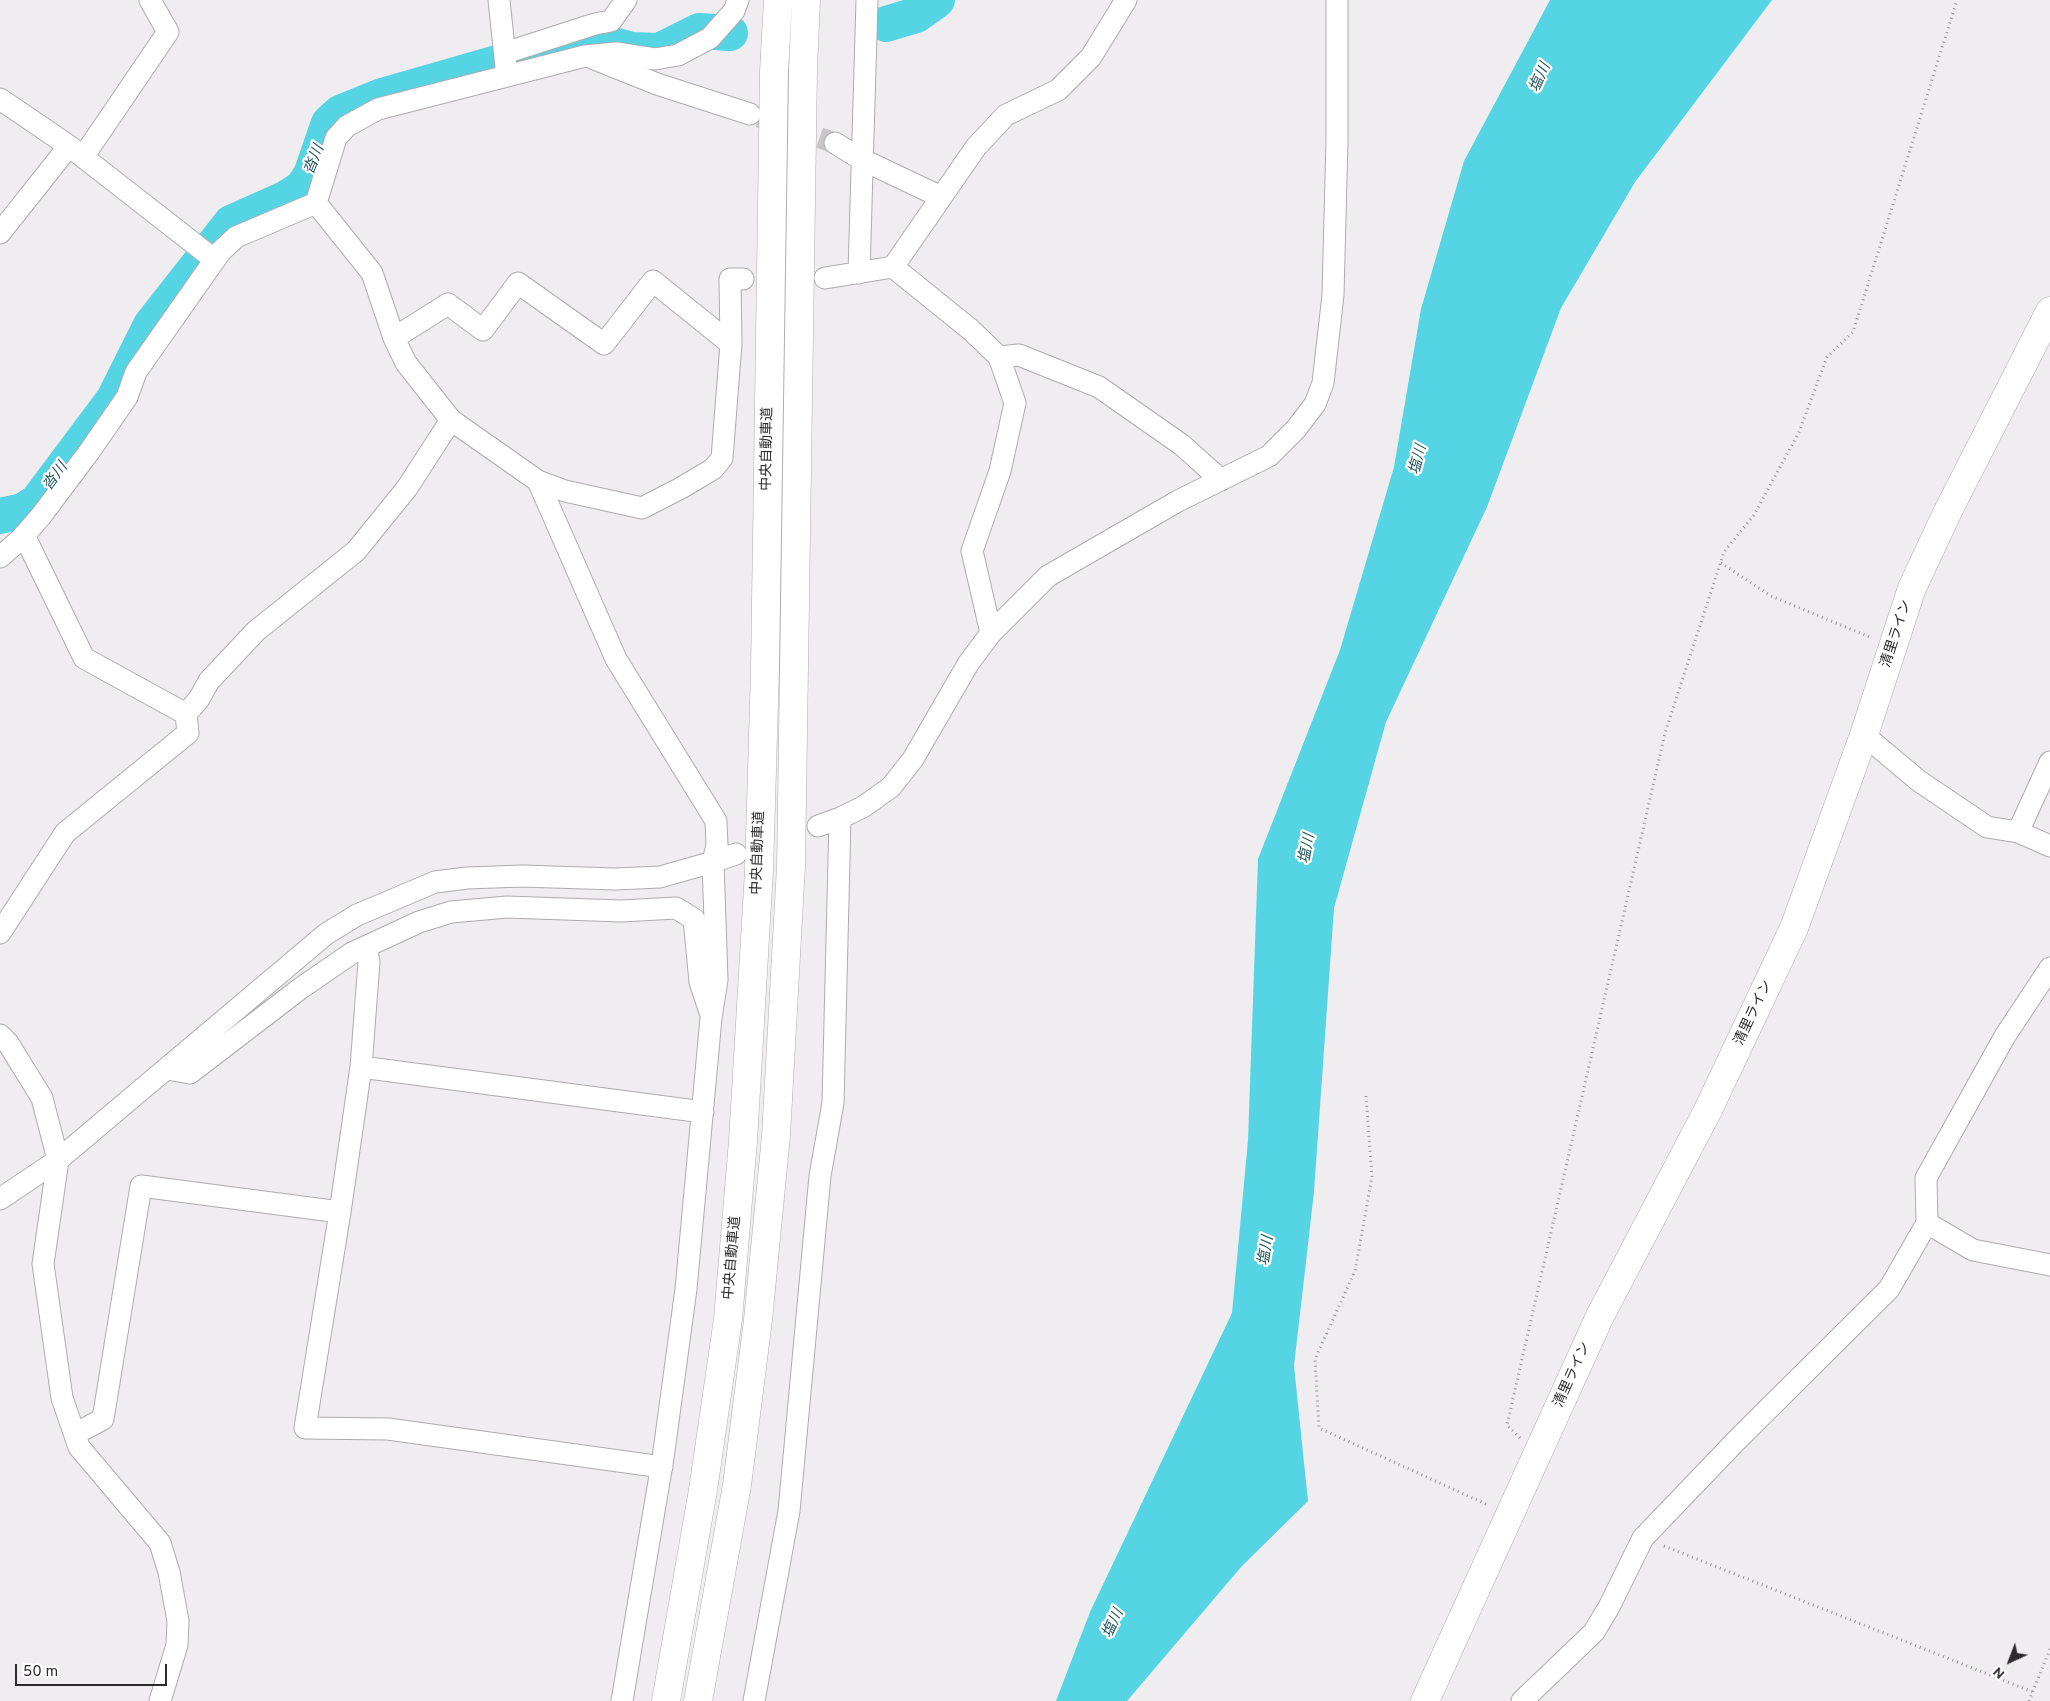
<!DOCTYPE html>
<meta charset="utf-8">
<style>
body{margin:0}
#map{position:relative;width:2050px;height:1701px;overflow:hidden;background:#f0edf0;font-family:Overpass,sans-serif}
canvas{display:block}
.north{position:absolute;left:1985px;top:1636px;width:50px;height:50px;-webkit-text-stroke:4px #fff;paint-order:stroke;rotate:223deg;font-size:14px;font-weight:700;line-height:20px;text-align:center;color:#2c2b2c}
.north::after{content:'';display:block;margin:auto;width:18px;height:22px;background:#2c2b2c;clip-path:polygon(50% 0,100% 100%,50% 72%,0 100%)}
.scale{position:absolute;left:15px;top:1664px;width:152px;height:22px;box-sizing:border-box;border:2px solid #2c2b2c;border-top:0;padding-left:6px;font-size:15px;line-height:18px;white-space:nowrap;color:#2c2b2c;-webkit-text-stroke:4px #fff;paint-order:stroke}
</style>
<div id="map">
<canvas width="2050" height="1701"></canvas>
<div class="north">N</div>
<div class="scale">50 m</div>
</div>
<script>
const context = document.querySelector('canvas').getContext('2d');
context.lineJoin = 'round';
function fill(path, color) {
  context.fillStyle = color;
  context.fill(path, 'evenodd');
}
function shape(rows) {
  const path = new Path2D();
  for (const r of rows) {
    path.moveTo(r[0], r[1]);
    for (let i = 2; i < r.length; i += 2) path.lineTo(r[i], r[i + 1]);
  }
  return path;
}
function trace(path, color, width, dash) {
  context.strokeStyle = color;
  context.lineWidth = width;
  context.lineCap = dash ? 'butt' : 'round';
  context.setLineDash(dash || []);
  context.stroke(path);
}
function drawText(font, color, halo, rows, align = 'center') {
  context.font = font + ' Overpass,"Noto Sans JP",sans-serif';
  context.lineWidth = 4.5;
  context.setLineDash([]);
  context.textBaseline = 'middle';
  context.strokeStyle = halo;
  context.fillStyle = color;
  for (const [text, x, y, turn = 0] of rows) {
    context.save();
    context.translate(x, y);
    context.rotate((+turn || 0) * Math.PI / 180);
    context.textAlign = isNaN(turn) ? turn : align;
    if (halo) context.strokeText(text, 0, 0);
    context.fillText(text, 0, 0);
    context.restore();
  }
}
fill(shape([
 [1550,0,1772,0,1635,182,1561,308,1487,507,1386,722,1334,908,1314,1192,1294,1366,1308,1501,1242,1566,1127,1701,1056,1701,1090,1612,1232,1313,1248,1140,1258,859,1340,650,1394,467,1421,309,1464,161]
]), '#55d4e4');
trace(shape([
 [886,24,916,15,937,0],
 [0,516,23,511,37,502,114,399,151,325,231,223,285,199,302,188,311,175,329,123,340,113,382,96,577,40,603,42,632,50,659,51,699,31,730,33]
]), '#55d4e4', 36);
trace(shape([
 [759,117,835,143]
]), '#c9c6c9', 21, [21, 11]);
const minor = shape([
 [499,0,506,67],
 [505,53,595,24,611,21,626,0],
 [592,58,657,84,750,114],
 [0,99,69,146,215,260],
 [835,143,861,159,941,197],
 [83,157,168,32,150,0],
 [316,203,372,273,394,338,406,363,451,420,538,481,565,491,642,508,681,488,713,469,722,458,731,344],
 [0,233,69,146],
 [893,267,971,330,999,357,1015,403,1000,471,972,551,991,633],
 [859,273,867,0],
 [825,278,893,267,976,147,1006,115,1058,90,1091,57,1126,0],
 [394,338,448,304,483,330,518,283,604,344,653,281,731,344,730,279,743,279],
 [999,357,1019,355,1099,387,1182,445,1221,480],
 [538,481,616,659,716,821,717,845,713,862,717,980,711,1018,686,1289,663,1458,622,1701],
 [24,535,84,658,186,714],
 [0,557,21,539,41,516,89,452,127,397,136,372,221,251,236,237,316,203,336,138,347,126,378,109,585,56,616,53,655,59,678,55,710,38,734,11,738,0],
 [1864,735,1919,781,1987,827,2018,832,2050,846],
 [818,826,840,818,863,807,891,787,913,759,968,664,991,633,1048,576,1178,501,1269,456,1296,429,1315,404,1323,383,1333,295,1337,140,1337,0],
 [2018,832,2050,762],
 [0,933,65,833,188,733,186,714,199,699,209,681,256,631,356,551,407,488,451,420],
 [366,947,369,962,361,1067,340,1212,305,1428,388,1429,662,1467],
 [0,1035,8,1043,42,1098,58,1160,43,1264,62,1398,79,1447,160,1543,169,1572,178,1621,177,1645,160,1701],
 [361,1067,703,1112],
 [167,1069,190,1073,301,988,352,953,419,922,451,912,507,907,621,911,676,908,694,919,700,982,710,1012],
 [0,1199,58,1160,326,934,357,915,435,882,467,878,522,876,615,879,660,877,713,862,736,854],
 [1927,1223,1973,1250,2050,1265],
 [75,1434,103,1419,141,1186,340,1212],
 [754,1701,789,1511,820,1176,833,1103,840,818],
 [1522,1701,1594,1632,1609,1607,1643,1538,1737,1440,1889,1289,1927,1223,1926,1178,2005,1036,2050,968]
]);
const highway = shape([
 [666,1701,703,1490,728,1319,743,1141,759,871,765,669,774,72,778,0],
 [698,1701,737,1485,758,1320,776,1136,791,866,803,70,806,0],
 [1425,1701,1600,1316,1708,1110,1794,928,1864,735,1912,588,1948,511,2050,311]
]);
trace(minor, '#aeabad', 23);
trace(highway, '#aeabad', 29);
trace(shape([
 [1721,563,1771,596,1872,638],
 [1366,1096,1372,1177,1355,1271,1315,1359,1319,1428,1488,1505],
 [1520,1438,1507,1425,1665,733,1724,552,1754,515,1799,432,1827,357,1853,332,1957,0],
 [1664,1546,2033,1692],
 [2029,1701,2050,1649]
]), '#979597', 3, [1, 4]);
trace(minor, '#fff', 21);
trace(highway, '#fff', 28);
drawText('14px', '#2c2b2c', '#fff', [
 ["中央自動車道",768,449,-89],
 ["清里ライン",1897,634,-72],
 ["中央自動車道",759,853,-88],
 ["清里ライン",1754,1013,-65],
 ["中央自動車道",733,1258,-85],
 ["清里ライン",1573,1375,-66]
]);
drawText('italic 15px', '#22575e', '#fff', [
 ["塩川",1541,78,-66],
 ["沓川",315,160,-68],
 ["塩川",1419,460,-75],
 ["沓川",56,477,-54],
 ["塩川",1308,849,-79],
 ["塩川",1267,1251,-81],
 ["塩川",1114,1624,-65]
]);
</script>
